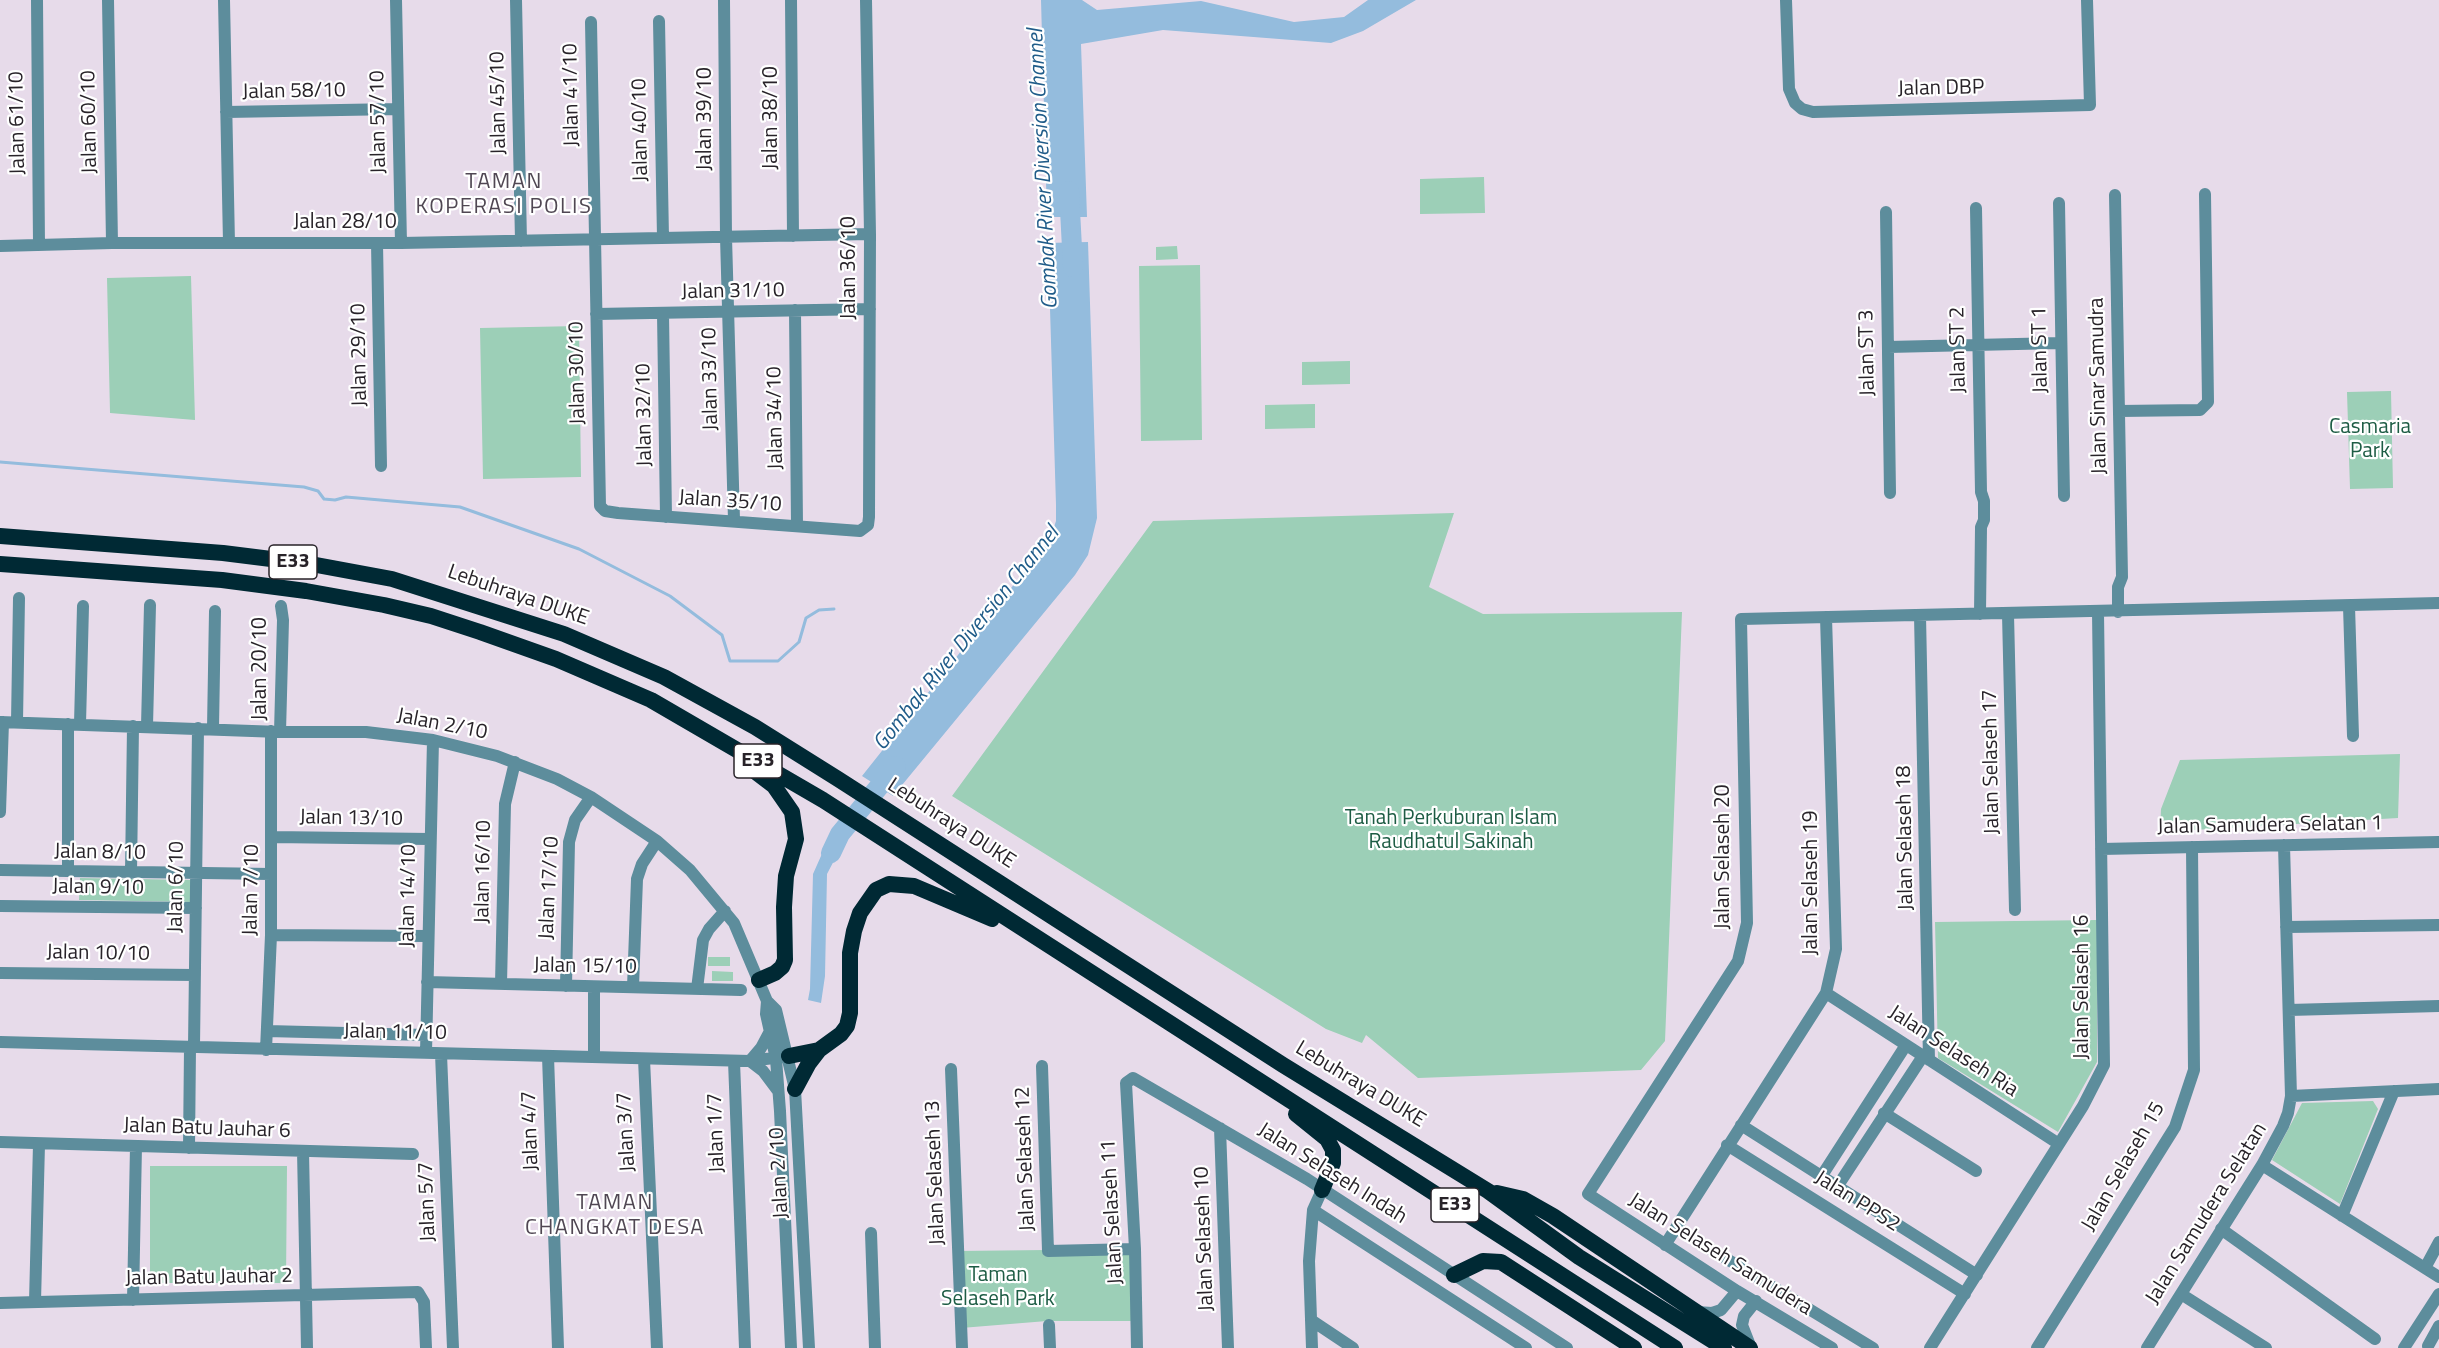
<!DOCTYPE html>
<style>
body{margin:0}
canvas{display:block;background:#e7dbea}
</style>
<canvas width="2439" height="1348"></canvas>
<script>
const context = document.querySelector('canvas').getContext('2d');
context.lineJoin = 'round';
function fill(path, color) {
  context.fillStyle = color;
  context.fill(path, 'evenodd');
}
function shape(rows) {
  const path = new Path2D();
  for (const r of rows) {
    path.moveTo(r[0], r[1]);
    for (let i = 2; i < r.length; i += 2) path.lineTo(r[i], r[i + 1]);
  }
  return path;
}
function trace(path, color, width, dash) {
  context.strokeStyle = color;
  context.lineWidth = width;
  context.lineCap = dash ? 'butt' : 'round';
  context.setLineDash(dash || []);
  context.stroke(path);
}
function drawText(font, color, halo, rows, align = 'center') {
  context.font = font + ' "Titillium Web",sans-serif';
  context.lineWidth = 4.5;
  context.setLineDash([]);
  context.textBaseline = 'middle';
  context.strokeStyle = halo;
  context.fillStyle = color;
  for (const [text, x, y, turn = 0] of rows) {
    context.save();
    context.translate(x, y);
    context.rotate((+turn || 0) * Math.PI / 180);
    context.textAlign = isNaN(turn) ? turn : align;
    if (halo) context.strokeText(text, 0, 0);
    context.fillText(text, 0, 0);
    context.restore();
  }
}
fill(shape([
 [1484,177,1485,213,1420,214,1420,179],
 [1177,246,1178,259,1156,260,1156,247],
 [1200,265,1202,440,1141,441,1139,266],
 [191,276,195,420,110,413,107,278],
 [579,326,581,477,483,479,480,328],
 [1350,361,1350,384,1302,385,1302,362],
 [2391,391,2393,488,2350,489,2347,392],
 [1315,404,1315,428,1265,429,1265,405],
 [1454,513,1429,587,1483,614,1682,612,1665,1041,1641,1070,1418,1078,1366,1035,1362,1043,1326,1029,952,796,1153,521],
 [2400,754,2398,818,2160,832,2161,809,2180,760],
 [80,878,192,880,192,902,79,900],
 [2097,920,2097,1062,2058,1132,1938,1058,1935,922],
 [708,957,730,957,730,966,708,966],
 [712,971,733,972,733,981,712,981],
 [2373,1101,2378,1109,2340,1204,2272,1160,2302,1103],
 [150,1166,287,1166,286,1283,150,1283],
 [1135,1249,1136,1321,1047,1321,961,1328,958,1251]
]), '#9ccfb7');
fill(shape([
 [1041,0,1082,0,1097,10,1201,1,1294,22,1344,17,1368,0,1416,0,1363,31,1331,43,1163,30,1081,44,1087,217,1047,217],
 [1088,242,1097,518,1088,555,1075,575,893,796,862,776,1046,544,1053,530,1056,521,1056,505,1048,243],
 [837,826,848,834,827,874,825,976,821,1003,808,1000,810,989,813,874,829,838]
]), '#94bcdd');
trace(shape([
 [0,462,304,487,318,491,324,499,335,500,346,497,460,507,579,549,670,596,722,635,730,661,778,661,799,642,806,618,819,610,834,609]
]), '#94bcdd', 3);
trace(shape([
 [1069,191,1073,267],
 [831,853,840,834,896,766]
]), '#94bcdd', 20);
trace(shape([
 [37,0,39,245],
 [108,0,112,243],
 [224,0,229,243],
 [396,0,401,243],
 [516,0,521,241],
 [724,0,726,237,734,520],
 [791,0,793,236],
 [1786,0,1789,89,1795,103,1802,109,1813,112,2090,105,2087,0],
 [659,21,663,238],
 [591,22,600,506,605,511,618,513,860,531,868,525,869,517,870,234,866,0],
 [226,112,398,109],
 [2115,195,2122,577,2118,587,2118,612],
 [2059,203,2064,496],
 [1976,208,1981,492,1984,501,1984,520,1981,527,1980,614],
 [1886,212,1890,493],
 [377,243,381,466],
 [0,246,112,243,401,243,870,234],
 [795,310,797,526],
 [663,313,666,517],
 [596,314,870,309],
 [1888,347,2060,343],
 [2119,411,2200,410,2208,402,2205,194],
 [2349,606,2353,736],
 [2008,614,2015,910],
 [1920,615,1929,1060],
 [0,722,280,732,366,732,433,740,497,756,557,779,591,797,657,841,690,870,734,923,767,1001,776,1010,795,1089,809,1348],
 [17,722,19,598],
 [80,724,83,606],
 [147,726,150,605],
 [213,728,215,611],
 [280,732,283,620,281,606],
 [0,812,3,722],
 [272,837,430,839],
 [2101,849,2439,842],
 [0,870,271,874],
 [68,871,68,724],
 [131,873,133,726],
 [0,906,196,908],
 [2286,927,2439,925],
 [271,935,428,936],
 [0,973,195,975],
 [427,982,741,990],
 [501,984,505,804,515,762],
 [566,986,569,842,575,820,591,797],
 [594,987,594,1057],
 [633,987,637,879,642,864,657,841],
 [697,989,703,940,709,929,725,911],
 [1826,993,2059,1144],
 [767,1001,766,1014,776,1059,780,1111,791,1348],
 [2289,1010,2439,1006],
 [267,1031,426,1035],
 [0,1042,750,1061,789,1056],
 [194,1047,198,728],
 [266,1050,271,935,271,731],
 [426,1053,433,740],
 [441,1054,453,1348],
 [548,1056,558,1348],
 [644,1059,657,1348],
 [734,1061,745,1348],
 [750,1061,763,1071,778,1091],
 [750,1061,761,1048,770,1031],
 [1042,1066,1048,1251,1135,1249],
 [951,1069,962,1348],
 [2291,1096,2439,1089],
 [1884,1113,1976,1171],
 [1741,1125,1977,1275],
 [1220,1128,1228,1348],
 [0,1142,413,1154],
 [1727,1145,1965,1294],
 [189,1148,190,1047],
 [303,1151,307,1348],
 [2262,1165,2439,1277],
 [1821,1177,1906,1045],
 [1837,1187,1923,1056],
 [1313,1210,1526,1348],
 [2342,1216,2394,1091],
 [1676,1228,1873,1348],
 [2221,1229,2375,1339],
 [871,1233,875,1348],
 [1665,1245,1826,993,1836,949,1826,617],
 [2425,1268,2439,1242],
 [2181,1294,2266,1348],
 [133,1300,136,1146],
 [35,1302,39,1144],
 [0,1303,418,1292,424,1302,426,1348],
 [1697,1312,1712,1313,1721,1310,1737,1291],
 [1311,1320,1353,1348],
 [1049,1325,1050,1348],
 [2428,1346,2439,1326],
 [1137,1348,1135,1249,1126,1083,1133,1078,1307,1179,1567,1348],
 [1312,1348,1309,1261,1313,1210,1322,1190],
 [1751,1348,1742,1325,1744,1316,1756,1301],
 [1832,1348,1737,1291,1588,1194,1738,961,1747,923,1741,619,2439,603],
 [1930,1348,2083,1106,2104,1065,2098,612],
 [2037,1348,2175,1127,2194,1070,2192,847],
 [2147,1348,2262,1165,2283,1126,2288,1113,2291,1096,2284,845],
 [2404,1348,2439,1294]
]), '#5d8d9c', 12);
trace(shape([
 [0,536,223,553,311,564,392,579,564,634,664,677,755,727,838,779,1283,1065,1488,1191,1579,1257,1724,1348],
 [0,564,222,580,306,591,384,605,431,616,480,632,556,659,651,700,823,800,1675,1348],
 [749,767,774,786,792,812,796,839,786,876,784,907,785,960,782,967,775,973,759,980],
 [789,1056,819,1050],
 [795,1089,809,1063,819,1050,841,1034,847,1026,850,1013,850,953,854,931,860,913,876,890,889,884,914,886,992,919],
 [1296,1114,1327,1139,1333,1150,1333,1163,1322,1190],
 [1497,1193,1523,1199,1553,1216,1750,1348],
 [1454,1275,1483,1261,1501,1262,1634,1348]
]), '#002934', 16);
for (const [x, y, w] of [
 [293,562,48],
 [758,761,48],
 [1455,1205,48]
]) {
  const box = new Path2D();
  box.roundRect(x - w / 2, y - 17, w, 34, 4.5);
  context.fillStyle = '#fff';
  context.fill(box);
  trace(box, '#282329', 1.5);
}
drawText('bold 20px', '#282329', null, [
 ["E33",293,562],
 ["E33",758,761],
 ["E33",1455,1205]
]);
drawText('21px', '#282329', '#fff', [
 ["Jalan DBP",1941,89,-1],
 ["Jalan 58/10",294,92,-1],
 ["Jalan 41/10",572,95,-91],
 ["Jalan 45/10",499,103,-91],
 ["Jalan 38/10",772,118,-90],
 ["Jalan 39/10",706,119,-90],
 ["Jalan 60/10",90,122,-91],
 ["Jalan 57/10",379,122,-91],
 ["Jalan 61/10",18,123,-91],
 ["Jalan 40/10",641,130,-91],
 ["Jalan 28/10",345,223],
 ["Jalan 36/10",850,268,-90],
 ["Jalan 31/10",733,292,-1],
 ["Jalan ST 2",1959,350,-91],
 ["Jalan ST 1",2041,350,-91],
 ["Jalan ST 3",1868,353,-91],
 ["Jalan 29/10",360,355,-91],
 ["Jalan 30/10",578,373,-91],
 ["Jalan 33/10",711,379,-91],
 ["Jalan Sinar Samudra",2099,386,-91],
 ["Jalan 32/10",645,415,-91],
 ["Jalan 34/10",776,418,-91],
 ["Jalan 35/10",730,502,4],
 ["Lebuhraya DUKE",518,596,19],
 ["Jalan 20/10",261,669,-90],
 ["Jalan 2/10",442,725,11],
 ["Jalan Selaseh 17",1992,762,-91],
 ["Jalan 13/10",351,819,1],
 ["Lebuhraya DUKE",951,824,33],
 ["Jalan Samudera Selatan 1",2270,826,-1],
 ["Jalan Selaseh 18",1906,838,-91],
 ["Jalan 8/10",100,853,1],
 ["Jalan Selaseh 20",1724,857,-90],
 ["Jalan 16/10",484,872,-89],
 ["Jalan Selaseh 19",1812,883,-90],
 ["Jalan 6/10",177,887,-89],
 ["Jalan 9/10",98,888,1],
 ["Jalan 17/10",550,888,-87],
 ["Jalan 7/10",252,890,-89],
 ["Jalan 14/10",409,896,-89],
 ["Jalan 10/10",98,954,1],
 ["Jalan 15/10",585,967,1],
 ["Jalan Selaseh 16",2083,987,-90],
 ["Jalan 11/10",395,1033,1],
 ["Jalan Selaseh Ria",1953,1052,33],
 ["Lebuhraya DUKE",1360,1085,31],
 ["Jalan Batu Jauhar 6",207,1129,2],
 ["Jalan 4/7",531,1131,-92],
 ["Jalan 3/7",627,1132,-93],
 ["Jalan 1/7",717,1133,-92],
 ["Jalan Selaseh 12",1026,1159,-92],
 ["Jalan Selaseh 15",2124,1167,-60],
 ["Jalan 2/10",780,1173,-93],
 ["Jalan Selaseh 13",936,1173,-92],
 ["Jalan Selaseh Indah",1332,1174,32],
 ["Jalan 5/7",428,1202,-92],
 ["Jalan PPS2",1857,1202,32],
 ["Jalan Selaseh 11",1113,1212,-93],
 ["Jalan Samudera Selatan",2207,1214,-58],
 ["Jalan Selaseh 10",1205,1239,-92],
 ["Jalan Selaseh Samudera",1720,1255,32],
 ["Jalan Batu Jauhar 2",209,1278,-1]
]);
drawText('21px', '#1d5c44', '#fff', [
 ["Casmaria",2370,428],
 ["Park",2370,452],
 ["Tanah Perkuburan Islam",1451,819],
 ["Raudhatul Sakinah",1451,843],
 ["Taman",998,1276],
 ["Selaseh Park",998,1300]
]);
drawText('italic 22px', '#205c89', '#fff', [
 ["Gombak River Diversion Channel",1044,169,-93],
 ["Gombak River Diversion Channel",967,639,-51]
]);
context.letterSpacing = '1.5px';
drawText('22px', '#504753', '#fff', [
 ["TAMAN",504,183],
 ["KOPERASI POLIS",504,208],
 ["TAMAN",615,1204],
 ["CHANGKAT DESA",615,1229]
]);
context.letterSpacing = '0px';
</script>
